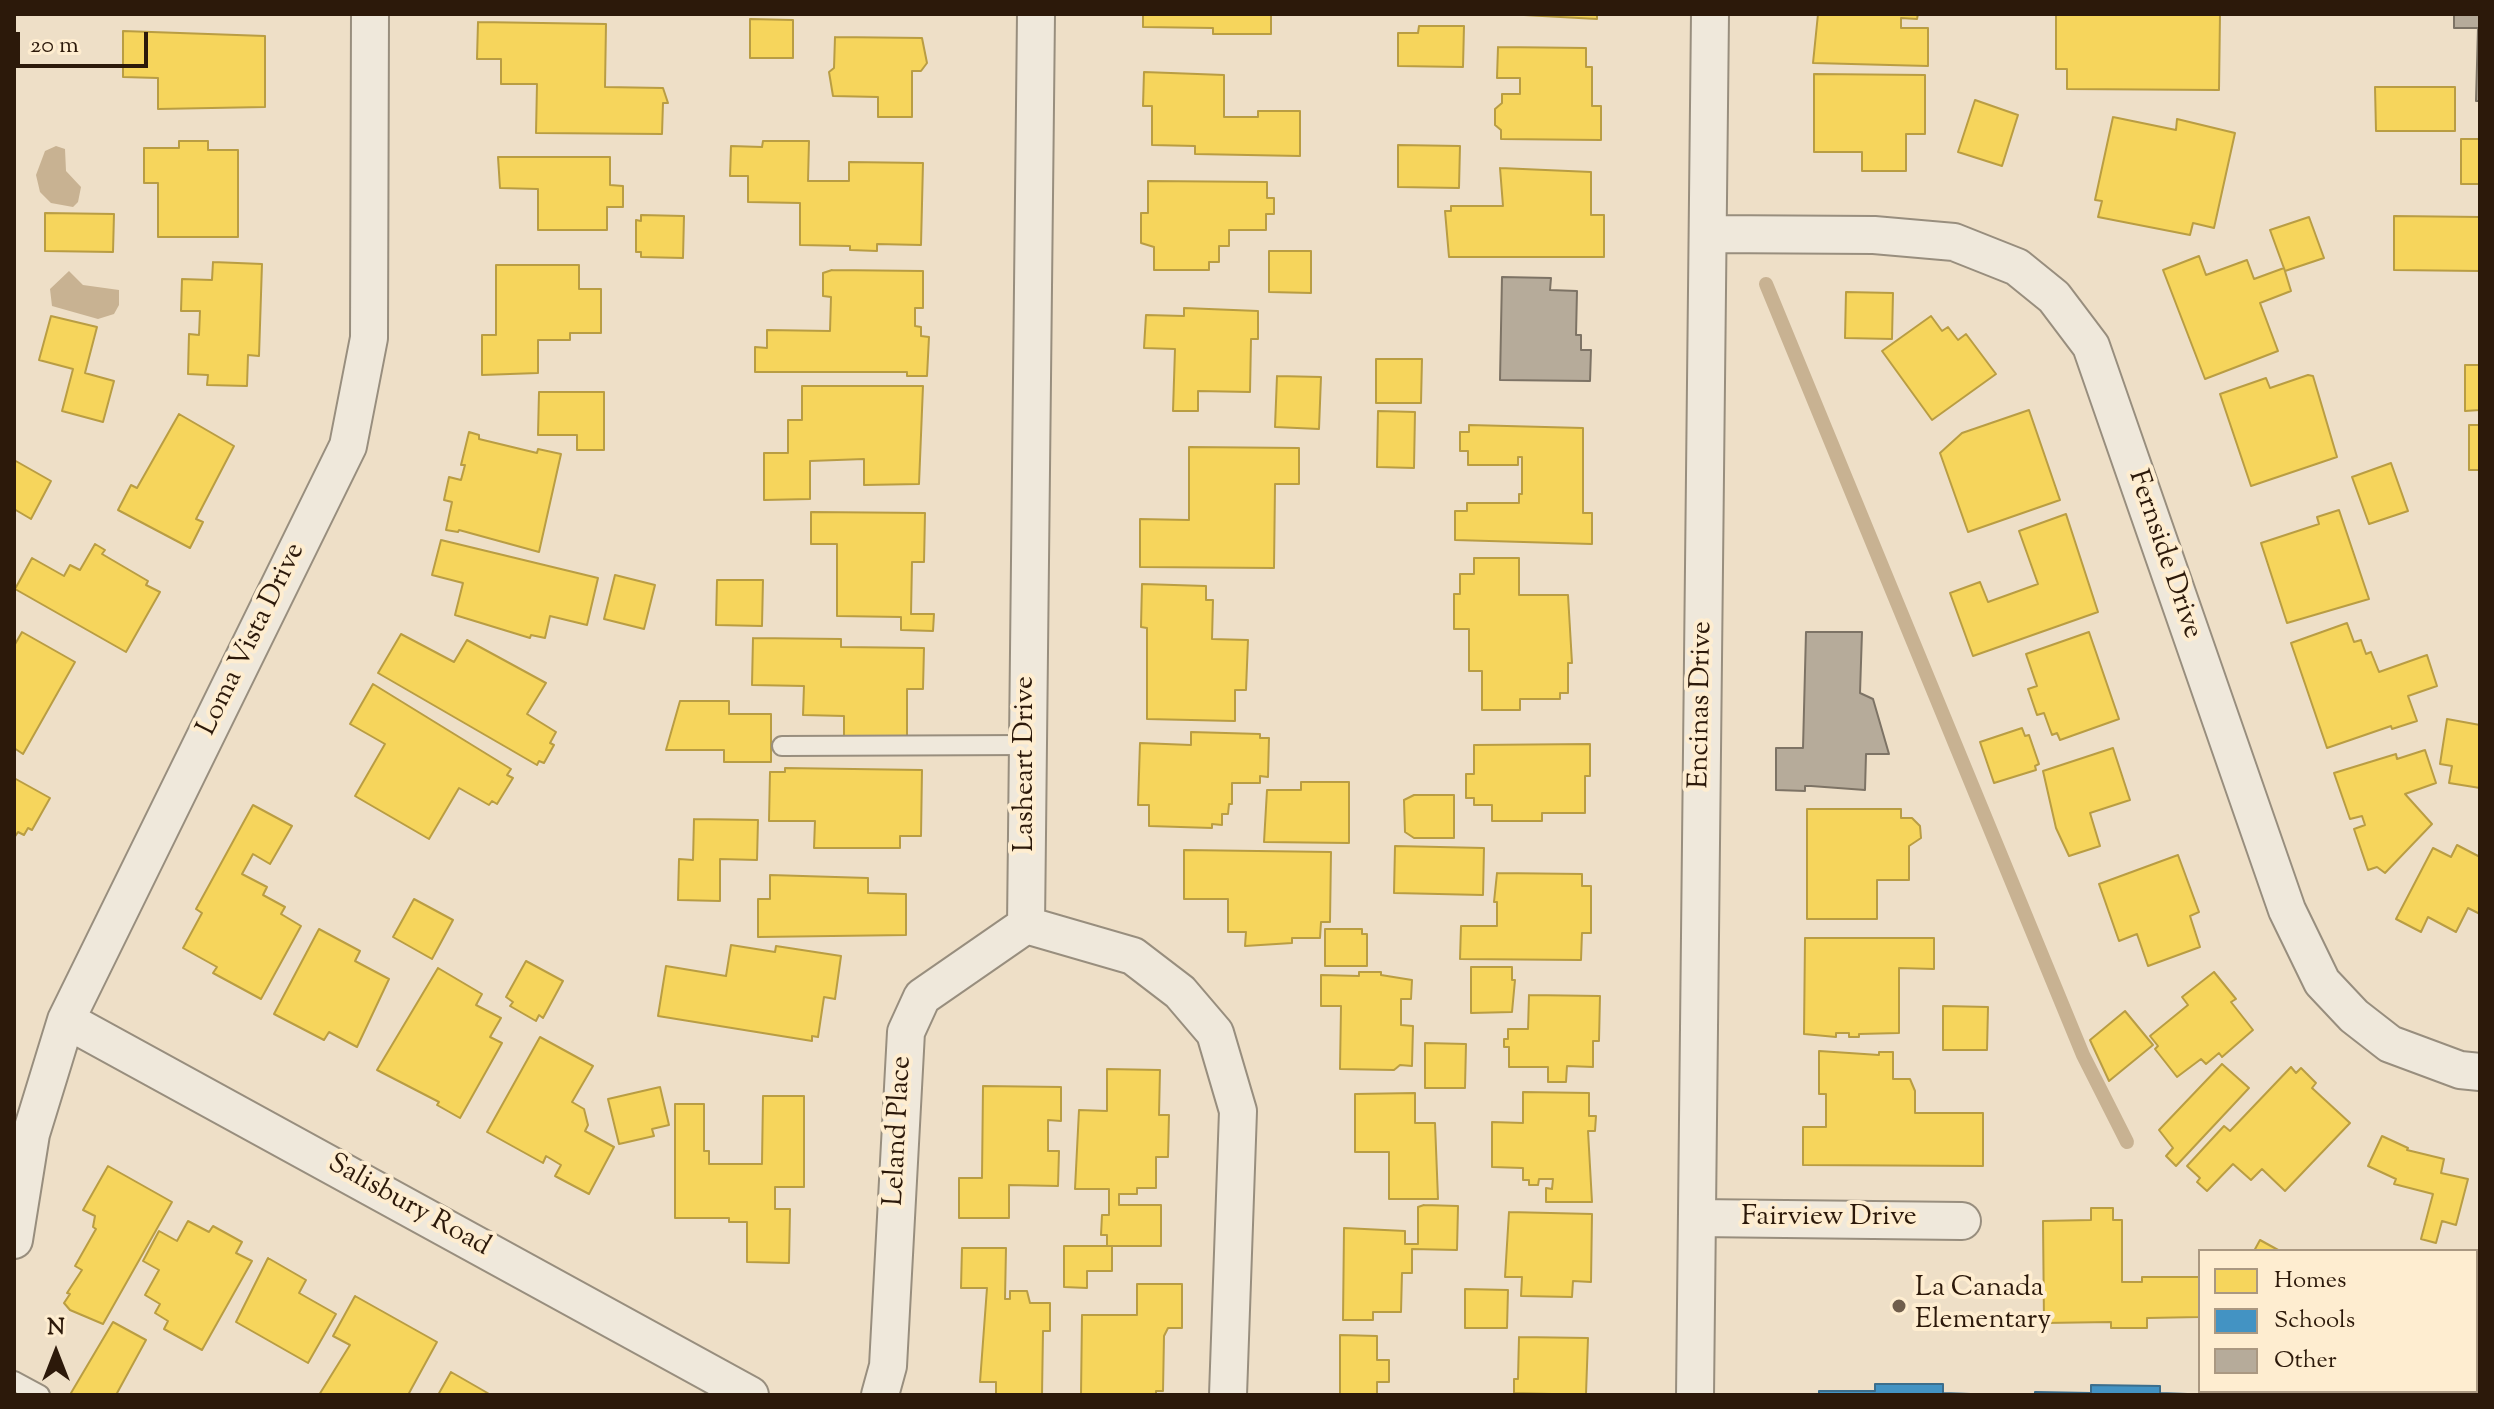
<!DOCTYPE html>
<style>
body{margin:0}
#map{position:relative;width:2494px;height:1409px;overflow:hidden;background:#eedfc7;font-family:"Sorts Mill Goudy",serif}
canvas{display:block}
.frame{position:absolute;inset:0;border:16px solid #2c190a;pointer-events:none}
.legend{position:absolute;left:2198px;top:1249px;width:280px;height:144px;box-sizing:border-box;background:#feedd0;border:2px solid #aa9881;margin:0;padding:10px 14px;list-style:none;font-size:24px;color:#2c190a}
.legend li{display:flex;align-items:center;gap:16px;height:40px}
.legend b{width:40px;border:2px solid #aa9881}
.north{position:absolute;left:16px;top:1313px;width:80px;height:80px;-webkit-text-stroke:6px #feedd0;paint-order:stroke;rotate:0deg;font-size:22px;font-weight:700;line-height:32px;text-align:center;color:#2c190a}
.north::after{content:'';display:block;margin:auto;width:28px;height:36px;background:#2c190a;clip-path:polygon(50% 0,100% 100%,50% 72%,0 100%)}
.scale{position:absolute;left:16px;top:32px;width:132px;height:36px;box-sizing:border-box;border:4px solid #2c190a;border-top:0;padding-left:10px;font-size:24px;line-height:28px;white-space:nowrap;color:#2c190a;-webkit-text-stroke:6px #feedd0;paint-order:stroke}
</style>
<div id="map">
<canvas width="2494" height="1409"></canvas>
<div class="frame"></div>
<ul class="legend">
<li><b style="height:22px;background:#f6d55c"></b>Homes</li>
<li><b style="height:22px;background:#4393c3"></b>Schools</li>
<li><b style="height:22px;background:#b6ab9a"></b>Other</li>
</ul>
<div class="north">N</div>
<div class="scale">20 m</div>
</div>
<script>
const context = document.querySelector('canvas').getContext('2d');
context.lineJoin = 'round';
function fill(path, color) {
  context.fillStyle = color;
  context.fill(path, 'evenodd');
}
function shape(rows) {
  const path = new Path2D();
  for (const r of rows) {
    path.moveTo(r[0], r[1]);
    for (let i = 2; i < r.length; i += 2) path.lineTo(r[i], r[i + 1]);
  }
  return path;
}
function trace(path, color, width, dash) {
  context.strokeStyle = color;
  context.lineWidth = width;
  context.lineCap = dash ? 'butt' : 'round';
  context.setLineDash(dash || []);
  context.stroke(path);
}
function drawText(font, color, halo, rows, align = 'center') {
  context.font = font + ' "Sorts Mill Goudy",serif';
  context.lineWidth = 8;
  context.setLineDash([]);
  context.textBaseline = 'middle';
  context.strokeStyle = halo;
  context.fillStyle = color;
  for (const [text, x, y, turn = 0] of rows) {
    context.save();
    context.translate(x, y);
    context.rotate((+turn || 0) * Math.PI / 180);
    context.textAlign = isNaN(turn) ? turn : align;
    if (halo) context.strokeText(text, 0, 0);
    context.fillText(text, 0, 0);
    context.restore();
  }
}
fill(shape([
 [56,146,65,149,66,171,81,187,78,202,73,207,51,203,40,192,36,175,45,151],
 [69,271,83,285,119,290,119,305,114,314,98,319,52,306,50,289]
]), '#c8b292');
const homes = shape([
 [1143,14,1271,14,1271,34,1213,34,1213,28,1143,27,1143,14],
 [1597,14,1597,19,1524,15,1524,14,1597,14],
 [1818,14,1918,14,1917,19,1901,18,1901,28,1928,28,1928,66,1813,63,1818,14],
 [2056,14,2220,14,2219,90,2067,89,2067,69,2056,69,2056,14],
 [750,19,793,20,793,58,750,58,750,19],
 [478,22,606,24,605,87,663,88,668,103,663,103,662,134,536,133,537,84,501,84,501,59,477,59,478,22],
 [1419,26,1464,26,1463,67,1398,66,1398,33,1418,33,1419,26],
 [123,31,265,36,265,107,158,109,158,78,123,77,123,31],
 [835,37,922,38,927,63,921,71,912,71,912,117,878,117,878,97,833,96,829,72,834,68,835,37],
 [1498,47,1586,48,1586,67,1592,67,1592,106,1601,106,1601,140,1501,139,1501,130,1495,125,1495,109,1502,103,1502,94,1520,94,1520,78,1497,78,1498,47],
 [1144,72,1224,75,1224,117,1258,117,1258,111,1300,111,1300,156,1195,154,1195,146,1152,145,1152,106,1143,106,1144,72],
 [1814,74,1925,75,1925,134,1906,134,1906,171,1862,171,1862,152,1814,152,1814,74],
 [2375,87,2455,87,2455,131,2376,131,2375,87],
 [1975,100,2018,115,2002,166,1958,152,1975,100],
 [2113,117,2176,130,2177,119,2235,133,2214,228,2193,223,2190,235,2098,217,2102,201,2095,200,2113,117],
 [2461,139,2480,139,2480,184,2461,184,2461,139],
 [179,141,208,141,208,150,238,150,238,237,158,237,158,183,144,183,144,148,179,148,179,141],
 [763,141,809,141,808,181,849,181,849,162,923,163,921,245,877,244,877,251,850,250,850,246,800,245,800,203,748,202,748,176,730,176,731,146,762,147,763,141],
 [1398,145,1460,146,1459,188,1398,187,1398,145],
 [498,157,610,157,610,185,623,186,623,207,607,207,607,230,538,230,538,189,500,188,498,157],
 [1500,168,1591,172,1591,215,1604,215,1604,257,1449,257,1445,211,1451,211,1451,206,1503,206,1500,168],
 [1148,181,1267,182,1267,198,1274,198,1274,214,1266,214,1266,230,1229,230,1229,246,1219,246,1219,262,1209,262,1209,270,1154,270,1154,247,1141,243,1141,213,1148,213,1148,181],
 [45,213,114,214,113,252,45,251,45,213],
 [641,215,684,216,683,258,641,257,641,252,636,252,636,220,641,221,641,215],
 [2394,216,2480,217,2480,271,2394,270,2394,216],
 [2309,217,2324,258,2285,271,2270,230,2309,217],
 [1269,251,1311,251,1311,293,1269,292,1269,251],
 [2199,256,2206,275,2247,260,2254,279,2284,268,2291,291,2260,303,2278,351,2205,379,2163,270,2199,256],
 [213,262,262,264,259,356,248,355,247,386,207,385,208,375,188,374,189,334,199,335,200,311,181,311,182,279,212,280,213,262],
 [496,265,579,265,579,289,601,289,601,333,570,333,570,340,538,340,538,373,482,375,482,335,496,335,496,265],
 [832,270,923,271,923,308,915,308,915,326,921,327,921,336,929,337,927,376,907,376,907,372,755,372,755,347,767,348,767,330,830,331,831,297,823,296,823,273,832,270],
 [1846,292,1893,293,1892,339,1845,338,1846,292],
 [1184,308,1258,311,1258,339,1251,339,1250,392,1198,391,1198,411,1173,411,1175,349,1144,348,1146,315,1184,316,1184,308],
 [51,316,97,327,85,373,114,381,103,422,62,411,73,369,39,360,51,316],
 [1931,316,1942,331,1948,327,1958,340,1966,334,1996,374,1932,420,1882,351,1931,316],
 [1376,359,1422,359,1421,403,1376,403,1376,359],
 [2465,365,2480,365,2480,410,2465,411,2465,365],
 [2308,375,2313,376,2337,457,2251,486,2220,394,2266,378,2270,388,2308,375],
 [1277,376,1321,377,1319,429,1275,427,1277,376],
 [802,386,923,386,919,484,864,485,864,459,810,461,810,499,764,500,764,453,788,453,788,420,802,420,802,386],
 [539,392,604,392,604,450,577,450,577,435,538,435,539,392],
 [2029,410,2060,500,1968,532,1940,453,1962,433,2029,410],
 [1378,411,1415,412,1414,468,1377,467,1378,411],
 [179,414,234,446,196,519,203,522,190,548,118,510,131,485,137,488,179,414],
 [1469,425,1583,428,1583,513,1592,513,1592,544,1455,540,1455,511,1467,511,1467,503,1519,503,1519,494,1522,494,1522,457,1518,457,1518,465,1468,465,1468,451,1460,451,1460,432,1469,432,1469,425],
 [2469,425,2480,425,2480,470,2469,470,2469,425],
 [469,432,479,435,479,439,537,453,538,449,561,454,539,552,459,530,458,532,446,530,452,502,444,500,449,477,461,480,465,465,461,465,469,432],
 [1189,447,1299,448,1299,484,1275,484,1274,568,1140,567,1140,519,1189,520,1189,447],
 [14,460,51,481,31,519,14,509,14,460],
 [2391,463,2408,511,2369,524,2352,477,2391,463],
 [2339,510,2369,599,2287,623,2261,543,2319,524,2317,517,2339,510],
 [811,512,925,513,924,562,912,562,911,614,934,614,933,631,901,630,901,617,837,616,837,544,811,544,811,512],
 [2066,514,2098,612,1973,656,1950,593,1980,582,1988,602,2038,584,2019,531,2066,514],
 [441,540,598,578,587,625,550,616,545,638,531,635,530,638,455,615,463,583,432,575,441,540],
 [95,544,105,550,102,554,148,581,146,585,160,592,126,652,15,589,32,558,64,576,70,565,80,570,95,544],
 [1474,558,1519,558,1519,595,1568,595,1572,663,1568,663,1568,693,1560,693,1560,699,1520,699,1520,710,1482,710,1482,671,1469,671,1469,629,1454,629,1454,594,1460,594,1460,574,1474,574,1474,558],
 [615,575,655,585,644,629,604,619,615,575],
 [717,580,763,580,762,626,716,625,717,580],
 [1142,584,1206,586,1206,600,1213,600,1212,639,1248,640,1246,690,1235,690,1235,721,1147,719,1147,628,1141,627,1142,584],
 [2347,623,2354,642,2361,640,2366,654,2371,652,2379,672,2427,655,2437,686,2408,696,2417,721,2392,729,2391,726,2327,748,2291,643,2347,623],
 [22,632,75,662,23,754,14,748,14,646,22,632],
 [2089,632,2119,719,2060,740,2057,733,2052,735,2044,713,2037,715,2028,689,2037,686,2026,654,2089,632],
 [401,634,454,662,467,640,546,683,527,714,556,732,550,743,554,745,544,763,539,761,537,765,378,673,401,634],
 [753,638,841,639,841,647,924,648,923,689,907,689,907,740,844,738,844,716,803,715,804,686,752,685,753,638],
 [373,684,511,769,507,775,513,778,497,804,492,801,489,805,459,788,429,839,355,796,385,744,350,724,373,684],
 [680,701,729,701,729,714,771,714,771,762,724,762,724,750,666,750,680,701],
 [2447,719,2480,725,2480,788,2449,783,2452,766,2440,764,2447,719],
 [2022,728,2025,736,2029,735,2039,764,2035,766,2036,770,1994,783,1980,742,2022,728],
 [1191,732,1260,734,1260,738,1269,738,1268,777,1260,776,1260,783,1232,783,1232,804,1229,804,1228,814,1222,814,1222,825,1212,824,1212,828,1149,826,1149,805,1138,805,1140,743,1191,745,1191,732],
 [1590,744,1590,776,1585,776,1585,813,1542,813,1542,821,1492,821,1492,805,1474,805,1474,798,1466,798,1466,774,1474,774,1474,745,1590,744],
 [2113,748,2130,800,2090,813,2100,846,2069,856,2056,828,2043,771,2113,748],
 [2425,750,2436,783,2405,794,2432,824,2385,873,2377,867,2368,870,2354,829,2365,825,2362,816,2350,819,2334,773,2396,754,2397,759,2425,750],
 [785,768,922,770,921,836,900,836,900,848,814,848,815,821,769,821,770,772,785,772,785,768],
 [14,778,50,798,32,830,28,828,24,835,18,832,14,838,14,778],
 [1301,782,1349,782,1349,843,1264,842,1267,790,1301,790,1301,782],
 [1414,795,1454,795,1454,838,1414,838,1405,832,1404,800,1414,795],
 [253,805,292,826,270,864,253,854,242,874,267,887,263,895,285,907,281,914,301,926,261,999,213,973,217,967,183,948,202,913,196,909,253,805],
 [1807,809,1901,809,1901,818,1912,818,1920,826,1921,838,1909,846,1909,880,1877,880,1877,919,1807,919,1807,809],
 [694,819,758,820,757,860,720,859,720,901,678,900,679,859,693,860,694,819],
 [2457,845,2480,857,2480,914,2468,908,2456,932,2428,917,2421,932,2396,919,2433,848,2451,857,2457,845],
 [1395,846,1484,848,1483,895,1394,893,1395,846],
 [1184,850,1331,852,1330,922,1321,922,1320,938,1292,938,1292,943,1245,946,1246,932,1228,932,1228,899,1184,899,1184,850],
 [2178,855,2199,912,2190,916,2200,947,2148,966,2137,934,2119,941,2099,884,2178,855],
 [1497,873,1582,874,1582,886,1591,886,1591,933,1582,933,1581,960,1460,959,1461,926,1497,926,1497,902,1494,902,1497,873],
 [770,875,868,878,868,893,906,894,906,935,758,937,758,899,770,899,770,875],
 [414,899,453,920,432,959,393,937,414,899],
 [319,929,360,951,355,961,389,979,357,1047,329,1032,324,1040,274,1014,319,929],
 [1325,929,1362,929,1362,934,1367,934,1367,966,1325,966,1325,929],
 [1805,938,1934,938,1934,969,1899,968,1899,1033,1859,1034,1859,1037,1849,1037,1849,1033,1836,1033,1836,1037,1804,1034,1805,938],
 [731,945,775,952,776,946,841,956,835,999,824,997,818,1037,812,1036,812,1041,658,1016,666,966,726,976,731,945],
 [526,961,563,981,543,1018,539,1015,536,1021,510,1006,513,1002,506,997,526,961],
 [1471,967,1512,967,1512,980,1515,980,1512,1012,1471,1013,1471,967],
 [438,968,482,994,476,1005,501,1018,490,1037,502,1043,460,1118,437,1105,439,1102,377,1070,438,968],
 [1359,972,1381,972,1381,975,1412,980,1411,999,1401,999,1401,1025,1413,1026,1412,1066,1400,1065,1394,1070,1340,1069,1341,1006,1321,1006,1321,975,1359,976,1359,972],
 [2214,972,2236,999,2231,1002,2253,1030,2222,1057,2219,1053,2206,1064,2201,1059,2177,1077,2155,1049,2158,1046,2150,1036,2188,1005,2182,997,2214,972],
 [1529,995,1600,996,1599,1041,1593,1041,1593,1067,1567,1066,1566,1082,1548,1082,1548,1067,1509,1067,1509,1047,1504,1047,1504,1039,1508,1039,1508,1029,1528,1029,1529,995],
 [1943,1006,1988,1007,1987,1050,1943,1050,1943,1006],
 [2125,1011,2153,1045,2109,1081,2090,1040,2125,1011],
 [540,1037,593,1066,572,1102,584,1109,588,1125,585,1131,614,1147,589,1194,555,1176,561,1165,546,1156,543,1163,487,1132,540,1037],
 [1425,1043,1466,1044,1465,1088,1425,1088,1425,1043],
 [1819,1051,1879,1055,1879,1052,1893,1052,1893,1079,1910,1079,1915,1091,1915,1113,1983,1113,1983,1166,1803,1165,1803,1127,1826,1127,1826,1094,1819,1094,1819,1051],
 [2222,1064,2249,1088,2176,1166,2166,1156,2173,1148,2159,1130,2222,1064],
 [2291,1067,2296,1073,2301,1068,2316,1083,2312,1088,2350,1123,2285,1191,2262,1169,2251,1180,2233,1164,2207,1191,2197,1182,2200,1178,2187,1166,2224,1126,2230,1131,2291,1067],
 [1107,1069,1160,1070,1159,1115,1169,1115,1168,1157,1156,1157,1156,1188,1137,1188,1137,1194,1119,1194,1119,1205,1161,1205,1161,1246,1107,1246,1107,1235,1101,1235,1102,1215,1109,1215,1109,1189,1075,1189,1079,1110,1107,1111,1107,1069],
 [983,1086,1061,1087,1061,1121,1048,1120,1048,1151,1059,1151,1058,1186,1009,1185,1009,1218,959,1218,959,1178,982,1178,983,1086],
 [660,1087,669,1125,652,1129,654,1136,619,1144,608,1099,660,1087],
 [1523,1092,1589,1093,1589,1116,1596,1116,1595,1131,1588,1131,1592,1202,1546,1202,1546,1188,1552,1189,1553,1179,1539,1179,1538,1185,1529,1185,1529,1180,1523,1180,1523,1168,1492,1167,1492,1122,1523,1123,1523,1092],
 [1415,1093,1415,1123,1435,1123,1438,1199,1389,1199,1389,1152,1355,1152,1355,1094,1415,1093],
 [763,1096,804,1096,804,1187,775,1187,775,1209,790,1209,789,1263,747,1262,747,1222,729,1222,729,1218,675,1218,675,1104,704,1104,704,1151,709,1151,709,1164,762,1164,763,1096],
 [2382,1136,2408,1148,2407,1150,2444,1159,2441,1173,2468,1179,2456,1225,2442,1221,2436,1243,2421,1239,2433,1194,2394,1184,2396,1179,2368,1166,2382,1136],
 [108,1166,172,1202,103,1324,70,1310,64,1303,70,1294,67,1293,82,1270,75,1266,96,1229,93,1227,95,1216,83,1210,108,1166],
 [1424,1205,1458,1206,1457,1250,1412,1249,1412,1273,1402,1273,1401,1312,1373,1312,1373,1320,1343,1320,1344,1228,1405,1231,1405,1244,1418,1244,1418,1207,1424,1205],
 [2091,1208,2113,1208,2113,1220,2122,1220,2122,1282,2142,1282,2142,1277,2200,1277,2200,1317,2147,1318,2147,1328,2111,1328,2111,1322,2044,1323,2043,1221,2091,1220,2091,1208],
 [1509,1212,1592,1214,1591,1282,1573,1281,1572,1297,1521,1296,1522,1277,1505,1277,1509,1212],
 [188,1221,209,1232,213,1226,242,1242,236,1253,252,1261,202,1350,164,1329,168,1321,155,1313,160,1304,145,1295,159,1270,143,1261,159,1231,177,1241,188,1221],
 [2260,1240,2280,1251,2254,1251,2260,1240],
 [1064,1246,1112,1246,1112,1271,1087,1271,1087,1288,1064,1287,1064,1246],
 [962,1248,1006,1248,1005,1299,1010,1299,1010,1291,1027,1291,1030,1303,1050,1303,1050,1331,1043,1331,1042,1395,996,1395,996,1382,980,1382,987,1288,961,1288,962,1248],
 [268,1258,306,1280,299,1293,336,1314,308,1363,236,1322,268,1258],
 [1137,1284,1182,1284,1182,1328,1168,1328,1164,1336,1163,1391,1156,1391,1156,1395,1081,1395,1082,1315,1137,1315,1137,1284],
 [1465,1289,1508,1290,1507,1328,1465,1328,1465,1289],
 [355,1296,437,1342,408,1395,319,1395,350,1345,333,1336,355,1296],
 [113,1322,146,1340,116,1395,75,1395,71,1393,113,1322],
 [1340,1335,1377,1336,1377,1360,1389,1360,1389,1382,1377,1382,1377,1395,1340,1395,1340,1335],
 [1519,1337,1588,1338,1586,1394,1590,1395,1514,1393,1514,1379,1518,1379,1519,1337],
 [451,1372,491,1395,438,1395,451,1372]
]);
fill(homes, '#f6d55c');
trace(homes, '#b99d43', 2);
const schools = shape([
 [1875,1384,1943,1384,1943,1393,1998,1395,1819,1395,1819,1391,1875,1391,1875,1384],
 [2091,1385,2160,1386,2160,1393,2215,1395,2035,1395,2035,1392,2091,1393,2091,1385],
 [2306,1391,2374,1391,2374,1395,2250,1395,2306,1394,2306,1391],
 [2459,1391,2480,1391,2480,1395,2459,1395,2459,1391]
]);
fill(schools, '#4393c3');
trace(schools, '#3c6e8c', 2);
trace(shape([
 [1766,284,2083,1055,2127,1142]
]), '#c8b292', 14);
const building = shape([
 [2454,14,2480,14,2480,101,2476,101,2478,28,2454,28,2454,14],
 [1502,277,1551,278,1550,290,1577,291,1576,335,1581,335,1581,350,1591,350,1590,381,1500,380,1502,277],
 [1806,632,1862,632,1860,693,1873,699,1889,754,1866,754,1865,790,1811,786,1805,786,1805,791,1776,790,1776,748,1803,748,1806,632]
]);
fill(building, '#b6ab9a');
trace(building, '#7d7365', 2);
const lane = shape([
 [782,746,1027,745],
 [14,1381,40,1395]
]);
const street = shape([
 [1036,14,1026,925,1133,956,1180,992,1215,1033,1238,1111,1228,1395],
 [1708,234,1874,235,1954,242,2017,267,2054,297,2091,346,2287,910,2322,982,2354,1016,2390,1044,2460,1070,2480,1072],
 [66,1020,750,1395],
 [1697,1218,1962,1221],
 [14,1240,31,1134,66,1020,348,446,369,338,370,14],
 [880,1395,888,1366,906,1032,922,997,1026,925],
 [1695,1395,1710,14]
]);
trace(lane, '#988e7e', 22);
trace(street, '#988e7e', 40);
trace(lane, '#efe8db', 18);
trace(street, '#efe8db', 36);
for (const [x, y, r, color] of [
 [1899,1306,8,"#705e4c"]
]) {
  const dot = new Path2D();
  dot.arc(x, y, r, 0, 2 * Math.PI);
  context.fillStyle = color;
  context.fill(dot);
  trace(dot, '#feedd0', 3);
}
drawText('28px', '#2c190a', '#feedd0', [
 ["Fernside Drive",2163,555,71],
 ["Loma Vista Drive",253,640,-64],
 ["Encinas Drive",1703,705,-89],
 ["Lasheart Drive",1027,764,-90],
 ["Leland Place",900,1131,-87],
 ["Salisbury Road",408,1207,29],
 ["Fairview Drive",1829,1219]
]);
drawText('28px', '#2c190a', '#feedd0', [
 ["La Canada",1915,1290],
 ["Elementary",1915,1322]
], 'left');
</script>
